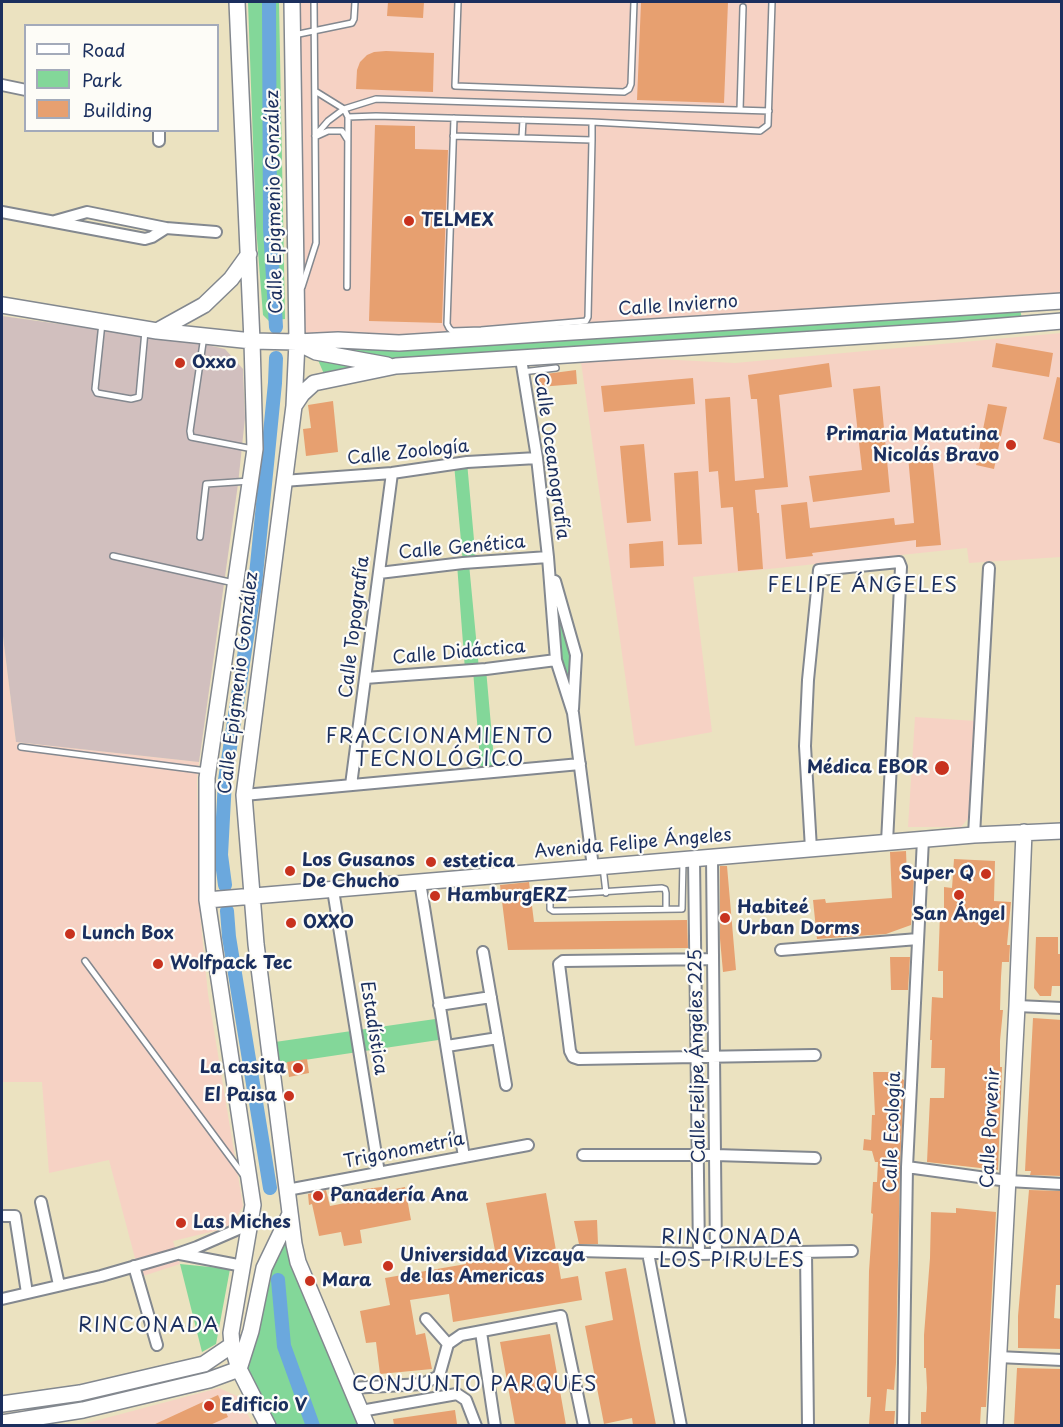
<!DOCTYPE html>
<meta charset="utf-8">
<style>
body{margin:0}
#map{position:relative;width:1063px;height:1427px;overflow:hidden;background:#ebe2c0;font-family:"Playpen Sans",sans-serif}
canvas{display:block}
.frame{position:absolute;inset:0;border:3px solid #1b2f5e;pointer-events:none}
.legend{position:absolute;left:24px;top:24px;width:195px;height:108px;box-sizing:border-box;background:#fdfcf7;border:2px solid #a3aaba;margin:0;padding:8px 10px;list-style:none;font-size:18px;color:#1b2f5e}
.legend li{display:flex;align-items:center;gap:12px;height:30px}
.legend b{width:30px;border:2px solid #a3aaba}
</style>
<div id="map">
<canvas width="1063" height="1427"></canvas>
<div class="frame"></div>
<ul class="legend">
<li><b style="height:8px;background:#fff"></b>Road</li>
<li><b style="height:16px;background:#83d799"></b>Park</li>
<li><b style="height:16px;background:#e7a070"></b>Building</li>
</ul>
</div>
<script>
const context = document.querySelector('canvas').getContext('2d');
context.lineJoin = 'round';
function fill(path, color) {
  context.fillStyle = color;
  context.fill(path, 'evenodd');
}
function shape(rows) {
  const path = new Path2D();
  for (const r of rows) {
    path.moveTo(r[0], r[1]);
    for (let i = 2; i < r.length; i += 2) path.lineTo(r[i], r[i + 1]);
  }
  return path;
}
function trace(path, color, width, dash) {
  context.strokeStyle = color;
  context.lineWidth = width;
  context.lineCap = dash ? 'butt' : 'round';
  context.setLineDash(dash || []);
  context.stroke(path);
}
function drawText(font, color, halo, rows, align = 'center') {
  context.font = font + ' "Playpen Sans",sans-serif';
  context.lineWidth = 4.5;
  context.setLineDash([]);
  context.textBaseline = 'middle';
  context.strokeStyle = halo;
  context.fillStyle = color;
  for (const [text, x, y, turn = 0] of rows) {
    context.save();
    context.translate(x, y);
    context.rotate((+turn || 0) * Math.PI / 180);
    context.textAlign = isNaN(turn) ? turn : align;
    if (halo) context.strokeText(text, 0, 0);
    context.fillText(text, 0, 0);
    context.restore();
  }
}
fill(shape([
 [292,2,1061,2,1061,301,297,342],
 [1061,333,1061,557,969,563,967,548,693,577,712,732,635,746,580,355,735,363],
 [2,628,16,742,199,762,197,779,200,915,208,994,243,1206,234,1222,223,1229,173,1241,180,1264,140,1277,109,1160,49,1173,42,1082,2,1082],
 [915,717,976,721,970,816,961,827,908,827],
 [219,1388,239,1397,253,1425,76,1426]
]), '#f6d2c4');
fill(shape([
 [2,316,203,344,225,349,243,369,245,418,238,484,199,762,16,742,2,628]
]), '#d1bfbe');
fill(shape([
 [248,2,279,2,285,319,269,321,263,315,256,226],
 [1020,309,1022,319,396,361,332,350,338,345],
 [318,360,385,366,324,374],
 [467,462,476,562,469,564,479,669,486,669,495,771,481,773,473,670,465,670,457,564,463,563,454,464],
 [559,621,573,654,570,694,556,660],
 [442,1018,445,1039,271,1065,268,1043],
 [286,1237,307,1303,361,1425,276,1425,247,1366,270,1276],
 [180,1264,230,1269,216,1344,202,1352]
]), '#83d799');
trace(shape([
 [269,2,270,228,276,327],
 [225,885,221,855,225,780,255,585,275,383,276,358],
 [227,911,229,937,270,1188],
 [278,1280,284,1346,313,1426]
]), '#6ba8dd', 14);
fill(shape([
 [388,2,424,2,423,18,387,16],
 [641,2,728,2,724,103,637,100],
 [386,51,434,53,433,92,356,89,357,70,360,62,367,55,374,52],
 [375,125,415,126,415,149,448,150,442,323,369,321],
 [996,343,1053,353,1049,377,992,367],
 [829,363,832,387,779,395,788,487,755,490,757,513,759,513,763,569,738,571,733,507,721,508,718,471,709,472,705,399,730,397,735,481,764,478,757,399,751,399,748,375],
 [576,370,577,384,539,387,538,375],
 [1057,377,1062,378,1062,444,1043,439],
 [693,378,695,404,604,412,601,386],
 [880,386,890,492,813,502,809,476,862,470,853,389],
 [333,401,338,452,306,456,303,429,311,428,308,405],
 [988,404,1007,407,994,469,976,465],
 [644,444,651,521,627,523,620,446],
 [932,454,941,545,916,547,916,540,812,553,813,556,786,559,781,505,807,502,810,528,894,518,895,525,914,523,908,456],
 [698,471,702,544,678,545,674,473],
 [663,541,664,566,630,568,629,544],
 [906,851,907,878,914,878,911,925,886,934,817,939,813,900,825,899,826,903,892,898,890,852],
 [954,859,995,861,994,901,1011,902,1007,945,1010,945,1009,962,1002,962,1001,977,1000,1010,1003,1010,1000,1041,1000,1067,1002,1067,998,1170,927,1162,930,1098,944,1098,945,1068,931,1068,932,1040,930,1040,932,997,943,998,943,971,938,971,940,913,944,914,944,887,952,888],
 [720,866,727,866,736,970,723,972,720,939],
 [529,882,534,922,687,920,688,948,508,950,500,885],
 [1036,937,1058,937,1058,954,1062,954,1062,986,1052,986,1051,996,1040,996,1034,988],
 [890,957,910,957,908,990,891,990],
 [1033,1018,1062,1020,1062,1176,1030,1175,1031,1171,1025,1171],
 [307,1059,309,1073,289,1077,287,1062],
 [873,1072,900,1072,900,1078,904,1080,900,1167,896,1363,894,1390,887,1389,885,1411,895,1411,894,1425,869,1425,871,1397,867,1397,869,1271,873,1214,871,1213,873,1182,877,1182,878,1162,875,1162,872,1151,863,1150,864,1139,871,1140,872,1115,875,1115],
 [390,1186,390,1190,405,1187,411,1220,360,1230,362,1243,344,1246,341,1232,319,1236,312,1204,309,1205,308,1194,326,1190,330,1206,350,1202,348,1191],
 [1029,1190,1062,1191,1062,1285,1056,1285,1054,1318,1062,1319,1062,1349,1018,1348,1018,1316],
 [546,1193,561,1279,578,1276,582,1300,453,1322,449,1294,410,1300,416,1335,425,1333,432,1369,380,1374,376,1342,366,1343,360,1311,390,1305,385,1278,466,1264,466,1262,496,1256,486,1203],
 [956,1208,996,1212,986,1407,981,1407,980,1425,921,1425,921,1412,926,1412,927,1388,926,1368,924,1368,924,1335,930,1258,931,1212,956,1213],
 [597,1220,598,1244,579,1244,574,1221],
 [626,1268,641,1349,656,1425,633,1425,632,1418,604,1424,585,1326,613,1320,605,1272],
 [550,1334,566,1425,515,1425,500,1342],
 [1017,1368,1062,1369,1062,1425,1014,1425],
 [218,1395,228,1417,210,1425,153,1425],
 [455,1410,457,1424,394,1425,393,1419]
]), '#e7a070');
const lane = shape([
 [458,2,455,86,624,92,629,89,631,84,634,2],
 [294,35,352,23,354,19,355,2],
 [315,91,344,109,348,117,347,287],
 [740,110,743,7],
 [348,117,376,116,592,122,760,131,768,125,772,2],
 [315,136,328,121,344,109,376,99,769,111],
 [317,136,328,131,342,131,347,139],
 [453,136,592,140,588,317,586,321,481,330,452,331,449,328,447,324,454,118],
 [522,138,523,120],
 [592,140,592,122],
 [302,287,316,243,314,2],
 [102,323,95,389,97,393,131,399,139,397,145,331],
 [204,336,190,431,191,437,253,449],
 [522,372,556,368],
 [200,537,206,484,250,481],
 [113,556,234,583],
 [21,747,207,771],
 [603,867,606,893],
 [666,909,666,893,665,889,662,888,552,895,550,897,550,909,553,911,682,909,683,862],
 [85,961,244,1176]
]);
const street = shape([
 [2,85,26,90],
 [159,141,159,130],
 [2,212,145,239,152,237,166,228],
 [55,221,87,212,166,228,216,232],
 [521,359,537,458,548,557,556,660,573,713,593,867],
 [283,481,392,473,467,462,537,458],
 [379,573,463,563,548,557],
 [555,581,576,655,573,709],
 [365,678,486,669,556,660],
 [351,785,392,473],
 [244,795,580,764],
 [974,835,989,568],
 [811,849,805,746,808,680,819,570,899,562,901,567,887,842],
 [712,857,716,1254],
 [694,859,699,1254],
 [420,882,464,1157],
 [333,890,379,1173],
 [781,950,918,939],
 [483,952,506,1085],
 [713,959,563,961,559,964,570,1051,573,1057,579,1059,815,1055],
 [439,1005,491,997],
 [1017,1006,1062,1008],
 [447,1046,498,1038],
 [583,1155,715,1155,815,1158],
 [907,1167,1008,1181,1062,1184],
 [287,1190,528,1145],
 [41,1202,59,1285],
 [4,1216,15,1216,27,1293],
 [578,1251,699,1254,852,1251],
 [806,1252,808,1426],
 [648,1253,681,1426],
 [180,1254,243,1266],
 [134,1266,157,1345],
 [2,1299,101,1276,177,1254,197,1247,250,1224],
 [426,1319,448,1344],
 [481,1332,495,1426],
 [998,1357,1062,1360],
 [351,1388,422,1384,439,1376,448,1344,461,1335,561,1316,584,1426],
 [361,1411,457,1394,466,1400,476,1426],
 [903,1426,907,1167,923,839]
]);
const secondary = shape([
 [237,2,252,341,255,449,207,778,207,900,253,1205,231,1333,232,1345,239,1369,268,1426],
 [292,2,297,342,294,406,244,795,256,944,294,1244,298,1262,367,1426],
 [2,305,157,331,252,341,297,342,338,340,399,343,1062,301],
 [157,331,204,305,231,279,249,254],
 [300,344,316,352,387,365],
 [294,406,302,394,314,383,396,366,955,330,1062,321],
 [207,900,974,835,1062,831],
 [2,1404,80,1393,204,1364,232,1345],
 [2,1423,83,1410,209,1380,239,1369,251,1331,264,1268,290,1214],
 [995,1426,1017,1006,1024,832]
]);
trace(lane, '#83888f', 8);
trace(street, '#83888f', 14);
trace(secondary, '#83888f', 18);
trace(lane, '#fff', 5);
trace(street, '#fff', 10);
trace(secondary, '#fff', 15);
for (const [x, y, r, color] of [
 [409,221,6,"#c8321e"],
 [180,363,6,"#c8321e"],
 [1011,445,6,"#c8321e"],
 [942,768,8,"#c8321e"],
 [431,862,6,"#c8321e"],
 [290,871,6,"#c8321e"],
 [986,874,6,"#c8321e"],
 [959,895,6,"#c8321e"],
 [435,896,6,"#c8321e"],
 [725,918,6,"#c8321e"],
 [291,923,6,"#c8321e"],
 [70,934,6,"#c8321e"],
 [158,964,6,"#c8321e"],
 [298,1068,6,"#c8321e"],
 [289,1096,6,"#c8321e"],
 [318,1196,6,"#c8321e"],
 [181,1223,6,"#c8321e"],
 [388,1266,6,"#c8321e"],
 [310,1281,6,"#c8321e"],
 [209,1406,6,"#c8321e"]
]) {
  const dot = new Path2D();
  dot.arc(x, y, r, 0, 2 * Math.PI);
  context.fillStyle = color;
  context.fill(dot);
  trace(dot, '#fdfcf7', 2);
}
drawText('18px', '#1b2f5e', '#fdfcf7', [
 ["Calle Epigmenio González",275,202,-91],
 ["Calle Invierno",678,306,-4],
 ["Calle Zoología",408,453,-6],
 ["Calle Oceanografía",551,456,82],
 ["Calle Genética",462,548,-5],
 ["Calle Topografía",355,627,-83],
 ["Calle Didáctica",459,653,-5],
 ["Calle Epigmenio González",239,683,-83],
 ["Avenida Felipe Ángeles",633,844,-5],
 ["Estadística",373,1028,81],
 ["Calle Felipe Ángeles 225",698,1056,-91],
 ["Calle Porvenir",991,1128,-87],
 ["Calle Ecología",893,1132,-88],
 ["Trigonometría",404,1151,-11]
]);
drawText('bold 18px', '#1b2f5e', '#fdfcf7', [
 ["TELMEX",421,221],
 ["Oxxo",192,363],
 ["Primaria Matutina",999,435,"right"],
 ["Nicolás Bravo",999,456,"right"],
 ["Médica EBOR",928,768,"right"],
 ["Los Gusanos",302,861],
 ["De Chucho",302,882],
 ["estetica",443,862],
 ["Super Q",974,874,"right"],
 ["HamburgERZ",447,896],
 ["Habiteé",737,908],
 ["Urban Dorms",737,929],
 ["San Ángel",959,915,"center"],
 ["OXXO",303,923],
 ["Lunch Box",82,934],
 ["Wolfpack Tec",170,964],
 ["La casita",286,1068,"right"],
 ["El Paisa",277,1096,"right"],
 ["Panadería Ana",330,1196],
 ["Las Miches",193,1223],
 ["Universidad Vizcaya",400,1256],
 ["de las Americas",400,1277],
 ["Mara",322,1281],
 ["Edificio V",221,1406]
], 'left');
context.letterSpacing = '1.5px';
drawText('20px', '#1b2f5e', '#fdfcf7', [
 ["FELIPE ÁNGELES",863,586],
 ["FRACCIONAMIENTO",440,737],
 ["TECNOLÓGICO",440,760],
 ["RINCONADA",732,1238],
 ["LOS PIRULES",732,1261],
 ["RINCONADA",149,1326],
 ["CONJUNTO PARQUES",475,1385]
]);
context.letterSpacing = '0px';
</script>
